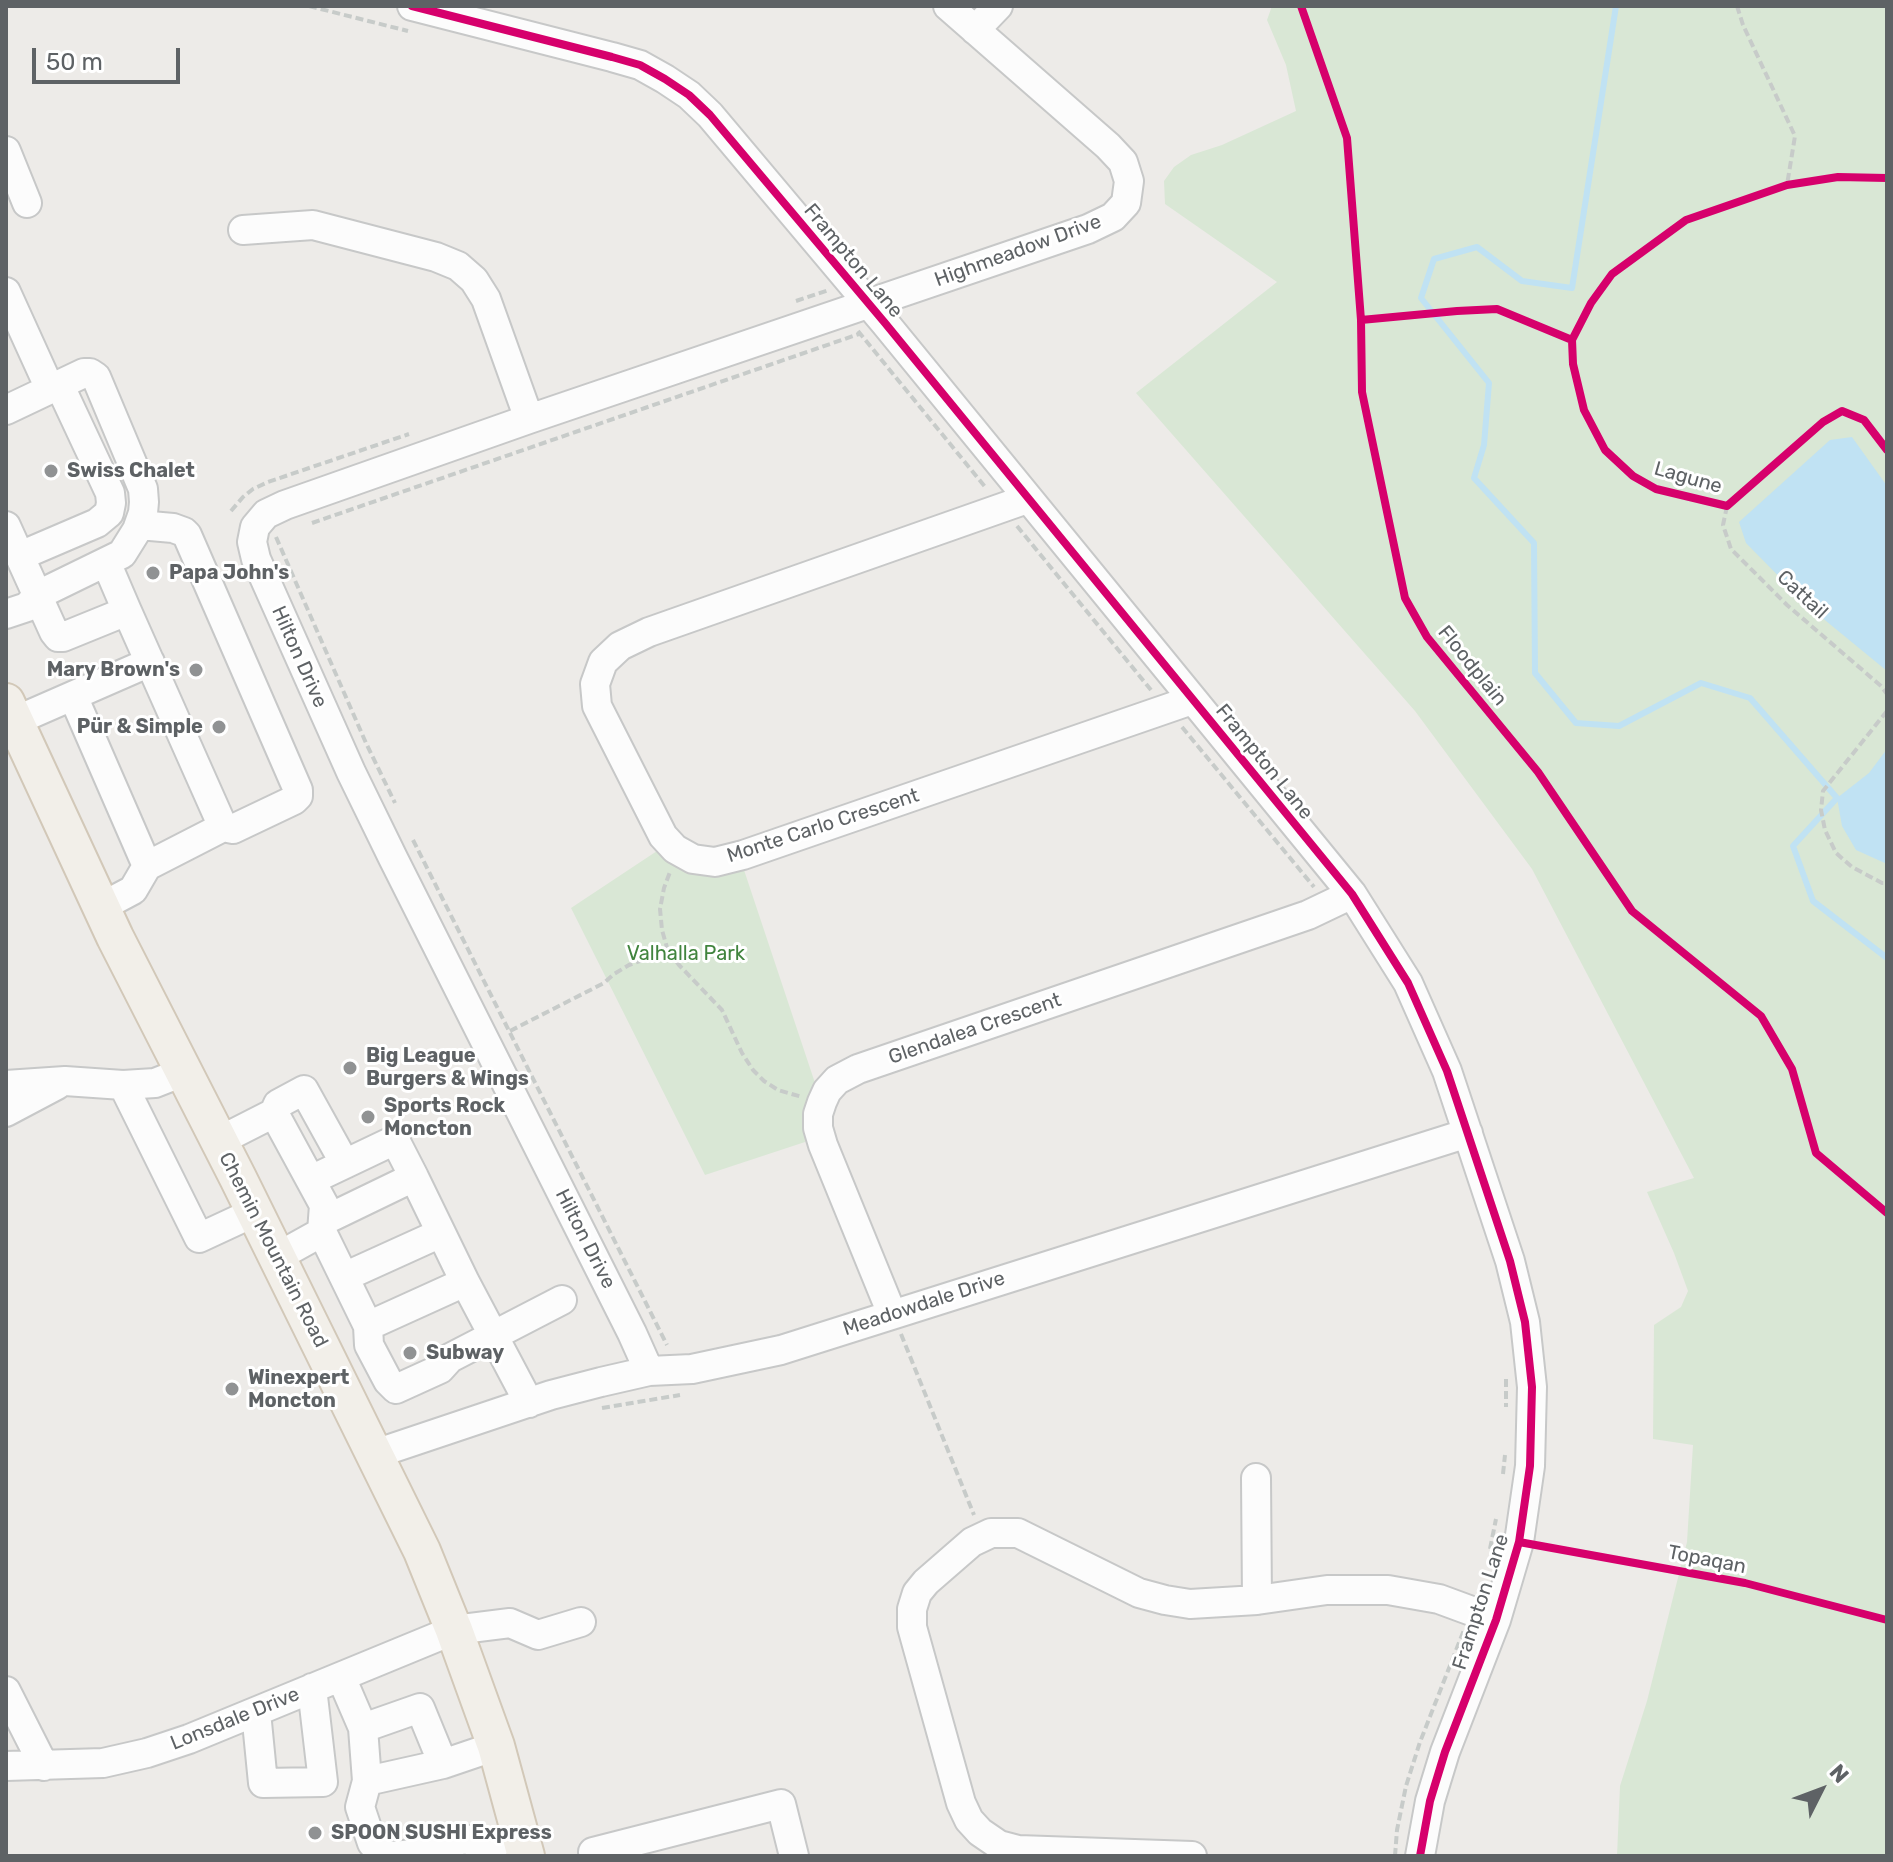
<!DOCTYPE html>
<meta charset="utf-8">
<style>
body{margin:0}
#map{position:relative;width:1893px;height:1862px;overflow:hidden;background:#edebe8;font-family:Rubik,sans-serif}
canvas{display:block}
.frame{position:absolute;inset:0;border:8px solid #5e6265;pointer-events:none}
.north{position:absolute;left:1781px;top:1750px;width:80px;height:80px;-webkit-text-stroke:6px #fff;paint-order:stroke;rotate:48deg;font-size:22px;font-weight:700;line-height:32px;text-align:center;color:#5e6265}
.north::after{content:'';display:block;margin:auto;width:28px;height:36px;background:#5e6265;clip-path:polygon(50% 0,100% 100%,50% 72%,0 100%)}
.scale{position:absolute;left:32px;top:48px;width:148px;height:36px;box-sizing:border-box;border:4px solid #5e6265;border-top:0;padding-left:10px;font-size:24px;line-height:28px;white-space:nowrap;color:#5e6265;-webkit-text-stroke:6px #fff;paint-order:stroke}
</style>
<div id="map">
<canvas width="1893" height="1862"></canvas>
<div class="frame"></div>
<div class="north">N</div>
<div class="scale">50 m</div>
</div>
<script>
const context = document.querySelector('canvas').getContext('2d');
context.lineJoin = 'round';
function fill(path, color) {
  context.fillStyle = color;
  context.fill(path, 'evenodd');
}
function shape(rows) {
  const path = new Path2D();
  for (const r of rows) {
    path.moveTo(r[0], r[1]);
    for (let i = 2; i < r.length; i += 2) path.lineTo(r[i], r[i + 1]);
  }
  return path;
}
function trace(path, color, width, dash) {
  context.strokeStyle = color;
  context.lineWidth = width;
  context.lineCap = dash ? 'butt' : 'round';
  context.setLineDash(dash || []);
  context.stroke(path);
}
function drawText(font, color, halo, rows, align = 'center') {
  context.font = font + ' Rubik,sans-serif';
  context.lineWidth = 6;
  context.setLineDash([]);
  context.textBaseline = 'middle';
  context.strokeStyle = halo;
  context.fillStyle = color;
  for (const [text, x, y, turn = 0] of rows) {
    context.save();
    context.translate(x, y);
    context.rotate((+turn || 0) * Math.PI / 180);
    context.textAlign = isNaN(turn) ? turn : align;
    if (halo) context.strokeText(text, 0, 0);
    context.fillText(text, 0, 0);
    context.restore();
  }
}
fill(shape([
 [1272,6,1887,6,1887,1856,1617,1856,1620,1786,1647,1701,1687,1542,1693,1445,1653,1439,1654,1325,1681,1307,1688,1291,1674,1253,1647,1192,1694,1178,1532,869,1415,711,1136,393,1277,282,1165,204,1164,181,1174,167,1191,155,1222,145,1296,111,1286,65,1267,20],
 [657,851,674,863,717,874,744,870,815,1083,808,1098,804,1120,805,1142,705,1175,571,908]
]), '#d9e7d5');
fill(shape([
 [1852,437,1887,486,1887,671,1809,607,1746,543,1739,522,1830,440],
 [1887,749,1887,864,1856,850,1842,826,1837,798,1869,773]
]), '#c0e2f3');
trace(shape([
 [1616,6,1572,288,1522,281,1477,247,1434,259,1421,298,1489,383,1484,445,1474,478,1534,543,1535,673,1576,723,1619,726,1701,683,1750,698,1837,798,1793,846,1813,901,1887,958]
]), '#c0e2f3', 6);
const minor = shape([
 [412,6,612,57,640,65,665,79,689,95,710,115,885,323,1352,894,1408,983,1447,1071,1510,1261,1525,1322,1532,1387,1530,1466,1519,1542,1496,1620,1445,1752,1430,1801,1420,1856],
 [975,30,998,6],
 [6,151,27,203],
 [243,230,313,225,436,257,458,266,474,280,486,299,529,419],
 [6,292,50,389],
 [6,410,84,373,90,373,96,377,143,489,144,502,143,513,137,530,122,554,38,595,27,607,6,614],
 [1027,499,649,632,620,646,603,662,595,684,597,706,663,836,675,849,693,859,715,862,743,855,1192,700],
 [6,526,54,632,58,637,63,637,127,611,223,827,233,829,294,800,298,796,298,790,187,535,184,532,173,528,139,525],
 [20,556,97,523,109,513,111,503,110,493,59,384],
 [106,562,127,611],
 [73,696,147,866],
 [15,721,150,662],
 [101,907,133,890,147,866,223,827],
 [6,1085,65,1081,123,1085,155,1083,183,1072],
 [123,1085,199,1238,255,1212],
 [6,1112,57,1085],
 [274,1113,278,1104,304,1090,345,1164],
 [219,1141,274,1113,324,1205,322,1232,368,1326,465,1282],
 [311,1180,395,1140,414,1177],
 [323,1221,414,1177,465,1282,529,1403],
 [277,1257,322,1232],
 [344,1277,441,1233],
 [892,1314,823,1145,818,1128,818,1114,822,1102,827,1091,837,1080,858,1069,1308,915,1352,894],
 [368,1326,369,1345,388,1381,396,1389,440,1369,450,1358,562,1300],
 [649,1371,632,1333,393,858,351,772,256,559,252,542,255,527,266,514,285,505,529,419,1088,229,1113,217,1126,203,1129,181,1123,162,1108,146,948,6],
 [375,1454,551,1395,601,1382,649,1371,692,1369,781,1350,1468,1133],
 [1256,1478,1257,1600],
 [341,1677,363,1728,367,1781,443,1764,496,1746],
 [6,1691,44,1766],
 [256,1712,263,1783,323,1782,312,1688],
 [363,1728,420,1708,443,1764],
 [6,1766,103,1763,147,1753,189,1739,454,1630,510,1623,538,1635,581,1622],
 [367,1781,360,1807,372,1843,382,1854,395,1856,413,1854,464,1839,486,1844,521,1836],
 [594,1856,593,1852,781,1804,794,1856],
 [1192,1856,1018,1850,999,1845,980,1832,969,1820,961,1803,912,1627,912,1609,917,1593,926,1582,972,1542,991,1533,1018,1533,1139,1593,1165,1600,1190,1604,1257,1600,1327,1590,1388,1590,1439,1599,1496,1620]
]);
const major = shape([
 [6,702,115,937,238,1178,422,1551,454,1630,496,1746,526,1856]
]);
trace(minor, '#c7c8c8', 32);
trace(major, '#d2c8b8', 40);
trace(shape([
 [309,6,408,31],
 [1737,6,1743,25,1795,136,1787,185],
 [796,301,829,290],
 [858,331,986,488],
 [1727,506,1723,525,1731,549,1787,605,1881,686,1887,694],
 [231,511,243,497,253,489,268,482,409,434],
 [312,523,859,334],
 [1017,526,1151,690],
 [276,537,366,743,395,803],
 [1887,711,1823,791,1821,810,1825,830,1836,853,1852,867,1882,883,1887,883],
 [1182,727,1314,887],
 [413,840,667,1345],
 [668,951,662,930,660,909,664,888,670,872],
 [510,1031,604,983,614,974,629,965,668,951,679,965,722,1010,742,1053,753,1070,764,1081,778,1090,802,1097],
 [901,1334,974,1515],
 [1506,1379,1506,1407],
 [602,1408,680,1395],
 [1503,1474,1505,1455],
 [1490,1549,1496,1519],
 [1395,1856,1397,1830,1406,1786,1420,1742,1464,1630]
]), '#c7cbc9', 4, [8, 4]);
trace(minor, '#fcfcfc', 28);
trace(major, '#f2efe9', 36);
trace(shape([
 [412,6,612,57,640,65,665,79,689,95,710,115,885,323,1352,894,1408,983,1447,1071,1510,1261,1525,1322,1532,1387,1530,1466,1519,1542,1496,1620,1445,1752,1430,1801,1420,1856],
 [1301,6,1347,138,1361,320,1362,392,1405,598,1427,637,1538,772,1632,911,1761,1016,1792,1069,1816,1153,1887,1213],
 [1361,320,1457,311,1497,309,1572,340,1573,364,1584,410,1605,450,1633,476,1656,489,1727,506,1823,422,1842,411,1864,420,1887,450],
 [1572,340,1591,303,1612,274,1686,220,1787,185,1838,177,1887,178],
 [1519,1542,1745,1583,1887,1620]
]), '#d6006c', 8);
for (const [x, y, r, color] of [
 [51,471,8,"#909293"],
 [153,573,8,"#909293"],
 [196,670,8,"#909293"],
 [219,727,8,"#909293"],
 [350,1068,8,"#909293"],
 [368,1117,8,"#909293"],
 [410,1353,8,"#909293"],
 [232,1389,8,"#909293"],
 [315,1833,8,"#909293"]
]) {
  const dot = new Path2D();
  dot.arc(x, y, r, 0, 2 * Math.PI);
  context.fillStyle = color;
  context.fill(dot);
  trace(dot, '#fff', 3);
}
drawText('20px', '#5e6265', '#fff', [
 ["Highmeadow Drive",1018,251,-20],
 ["Frampton Lane",853,261,50],
 ["Lagune",1688,478,16],
 ["Cattail",1802,595,43],
 ["Hilton Drive",299,657,66],
 ["Floodplain",1472,666,51],
 ["Frampton Lane",1264,762,51],
 ["Monte Carlo Crescent",823,826,-18],
 ["Glendalea Crescent",975,1029,-19],
 ["Hilton Drive",585,1239,63],
 ["Chemin Mountain Road",273,1250,63],
 ["Meadowdale Drive",924,1304,-18],
 ["Topaqan",1707,1560,11],
 ["Frampton Lane",1481,1602,-72],
 ["Lonsdale Drive",235,1719,-22]
]);
drawText('bold 20px', '#5e6265', '#fff', [
 ["Swiss Chalet",67,471],
 ["Papa John's",169,573],
 ["Mary Brown's",180,670,"right"],
 ["Pür & Simple",203,727,"right"],
 ["Big League",366,1056],
 ["Burgers & Wings",366,1079],
 ["Sports Rock",384,1106],
 ["Moncton",384,1129],
 ["Subway",426,1353],
 ["Winexpert",248,1378],
 ["Moncton",248,1401],
 ["SPOON SUSHI Express",331,1833]
], 'left');
drawText('20px', '#41843e', '#fff', [
 ["Valhalla Park",686,954]
]);
</script>
